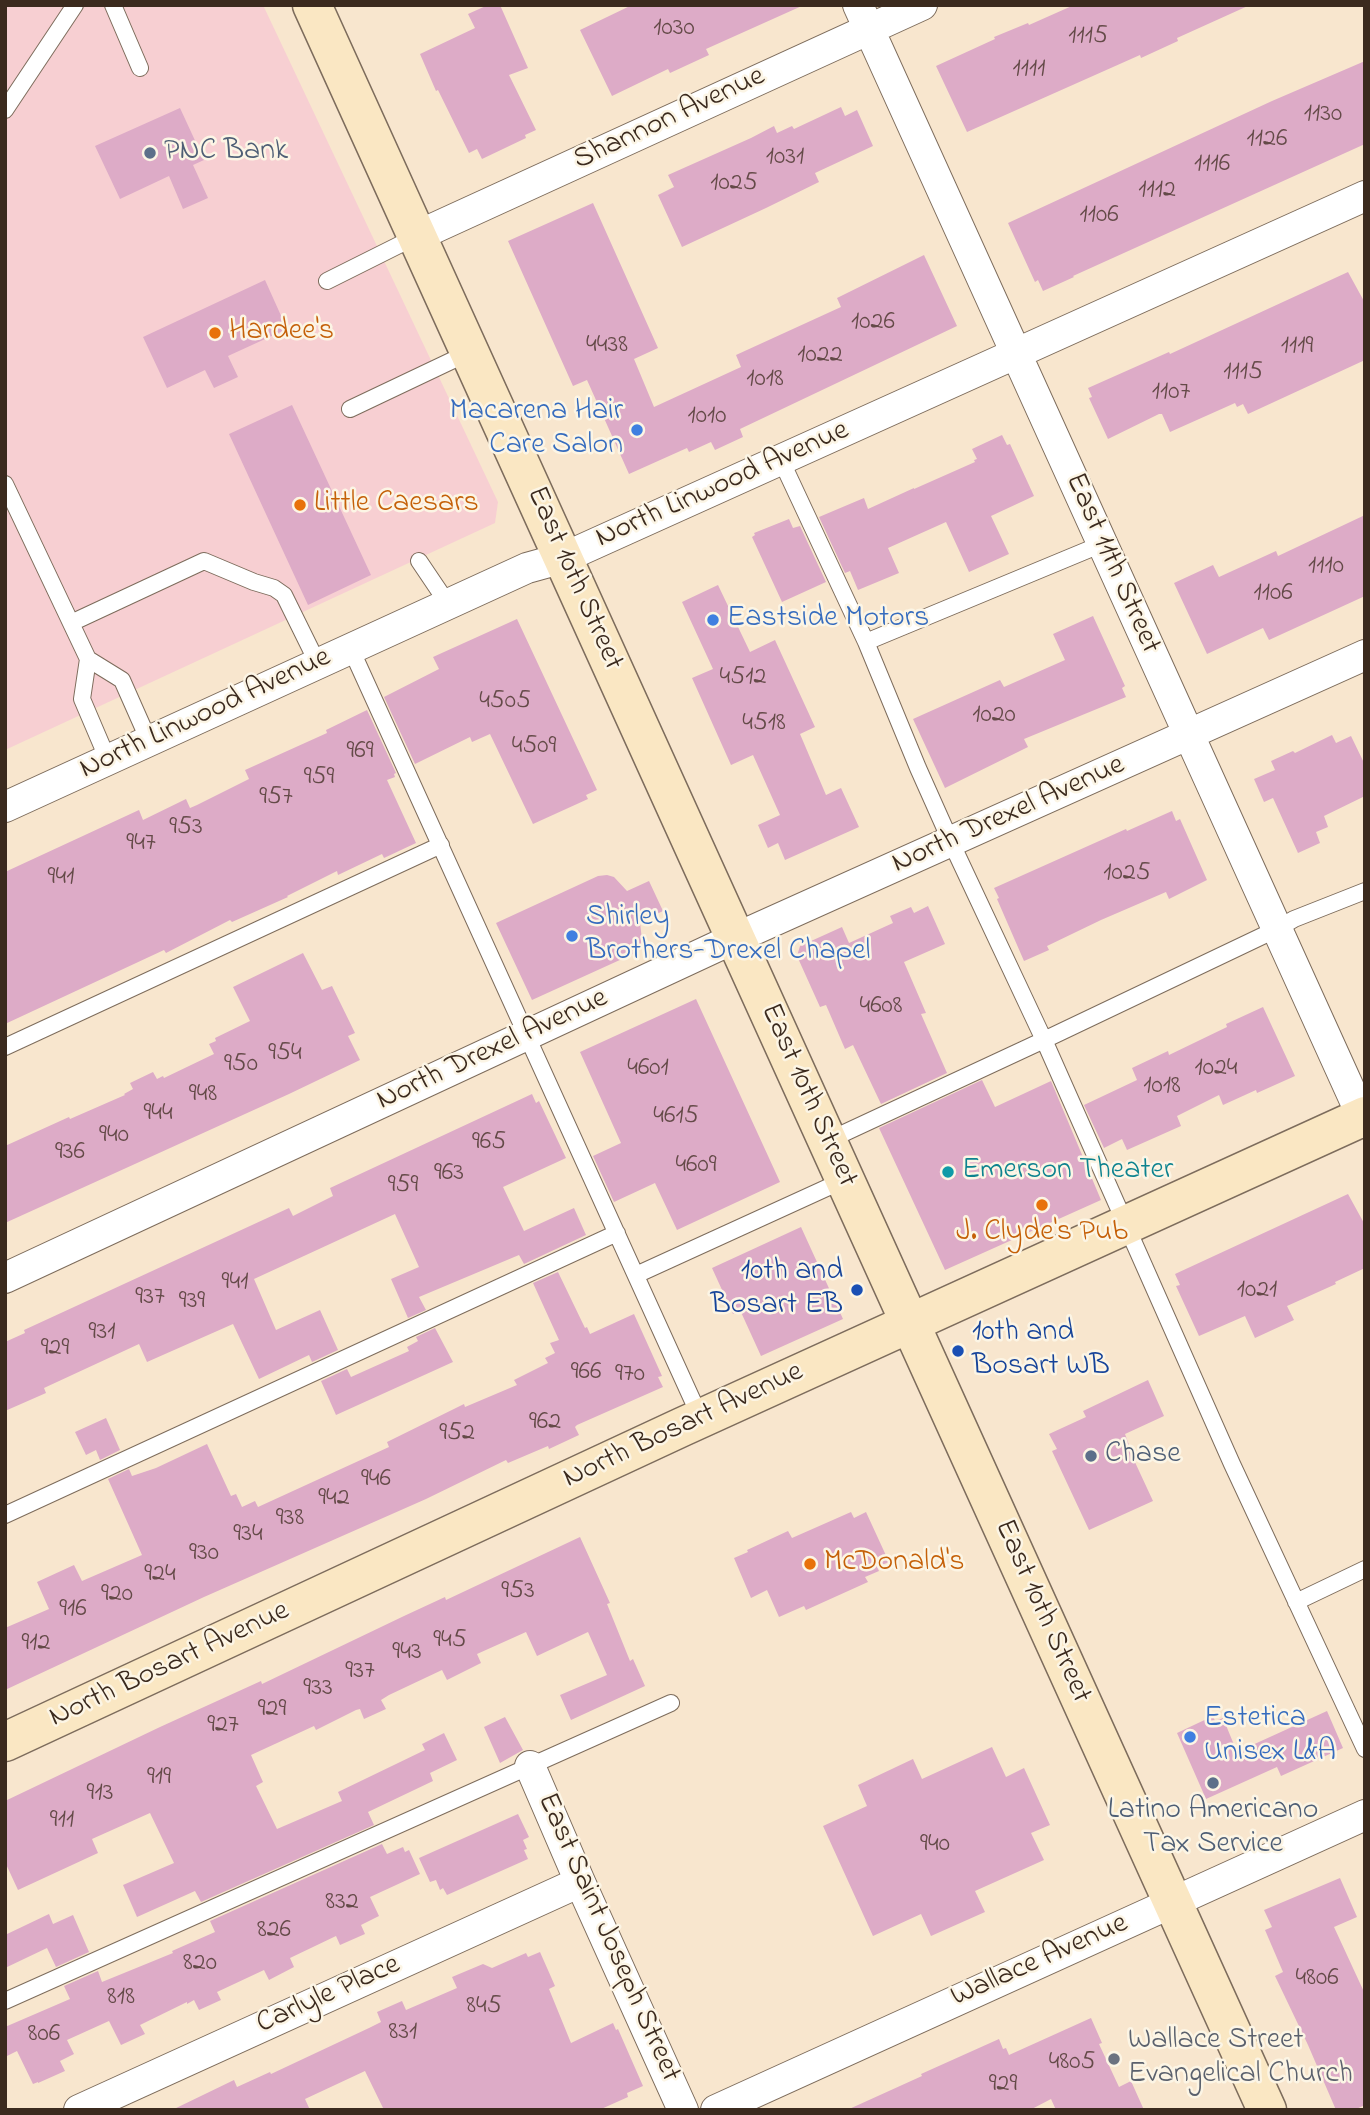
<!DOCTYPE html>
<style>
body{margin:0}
#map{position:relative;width:1370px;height:2115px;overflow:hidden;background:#f8e6ce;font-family:"Indie Flower",sans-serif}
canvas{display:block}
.frame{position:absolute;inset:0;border:7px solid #3b2a1e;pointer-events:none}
</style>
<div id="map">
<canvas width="1370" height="2115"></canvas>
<div class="frame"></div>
</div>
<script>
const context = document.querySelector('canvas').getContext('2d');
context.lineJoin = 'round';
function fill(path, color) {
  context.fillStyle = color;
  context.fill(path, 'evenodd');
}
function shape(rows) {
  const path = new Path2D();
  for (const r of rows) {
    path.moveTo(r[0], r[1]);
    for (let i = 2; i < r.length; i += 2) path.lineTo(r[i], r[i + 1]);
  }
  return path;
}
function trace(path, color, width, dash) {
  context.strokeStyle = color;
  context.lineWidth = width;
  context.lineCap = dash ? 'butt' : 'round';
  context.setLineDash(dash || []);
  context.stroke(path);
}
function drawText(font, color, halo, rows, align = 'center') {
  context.font = font + ' "Indie Flower",sans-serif';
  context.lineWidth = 5;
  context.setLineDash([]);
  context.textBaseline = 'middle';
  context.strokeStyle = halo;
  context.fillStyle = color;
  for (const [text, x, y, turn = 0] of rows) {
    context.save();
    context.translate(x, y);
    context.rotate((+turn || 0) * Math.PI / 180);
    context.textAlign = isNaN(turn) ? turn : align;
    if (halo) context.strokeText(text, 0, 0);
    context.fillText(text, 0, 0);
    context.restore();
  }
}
fill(shape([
 [5,5,263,5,498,502,495,523,5,750]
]), '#f7cfd2');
fill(shape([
 [488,5,500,5,528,68,509,75,536,130,525,135,526,138,482,159,477,149,469,153,438,90,436,91,420,54,475,28,468,14],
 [632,5,804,5,706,49,709,55,670,73,668,69,612,96,580,30],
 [1074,5,1250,5,1177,38,1178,41,1141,58,1140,55,967,132,936,66,995,39,994,37,1028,23,1029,25],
 [1365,61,1365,144,1073,276,1074,277,1043,291,1038,280,1035,282,1008,223,1272,101],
 [841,107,845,116,857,110,873,146,815,173,819,182,766,208,682,247,658,195,674,187,668,175,751,138,774,126,777,133,792,126,794,129],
 [180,108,204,160,193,165,208,198,183,209,169,176,120,199,95,146],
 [593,203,658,348,634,359,654,407,741,367,736,355,841,307,837,298,924,255,957,326,740,429,743,437,715,450,711,442,689,452,687,448,629,474,587,380,573,386,508,241],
 [1348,272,1365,303,1365,360,1248,414,1243,404,1237,407,1235,403,1170,432,1162,414,1159,414,1108,439,1089,398,1092,397,1088,388,1169,352,1170,354],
 [265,280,287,329,228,356,238,377,214,388,205,370,167,388,143,337],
 [292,405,371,575,308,605,229,434],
 [1002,435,1007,445,1010,444,1034,496,991,516,1009,554,969,572,946,522,888,548,899,573,858,590,850,571,845,573,819,517,864,498,868,509,914,488,914,489,975,462,974,460,977,459,972,449],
 [1365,515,1365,596,1269,640,1263,628,1207,654,1174,583,1213,565,1219,577,1276,551,1278,556],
 [789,519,793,528,800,526,826,582,782,602,752,537,755,535,754,533],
 [718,585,750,652,775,640,815,727,800,734,826,795,841,788,859,827,785,860,778,843,768,848,758,825,780,815,753,755,731,765,692,678,713,669,682,602],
 [1093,616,1125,686,1122,688,1126,697,1024,739,1028,747,945,788,913,719,1000,680,1004,687,1065,660,1053,634],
 [517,619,597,790,586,795,588,799,533,824,490,734,472,742,470,737,415,764,384,697,439,669,433,657],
 [367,710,396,773,394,774,395,777,387,780,416,843,384,858,382,854,338,875,337,871,287,896,288,897,232,922,230,920,166,953,164,950,5,1024,5,872,139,810,143,820,186,799,190,808,197,805,249,779,245,770,327,733,326,730],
 [1332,735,1336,743,1351,736,1365,765,1365,796,1324,816,1328,827,1316,832,1320,843,1298,853,1273,798,1264,802,1254,779,1275,770,1271,761,1293,751,1295,753],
 [1172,811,1176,821,1180,819,1207,880,1169,899,1166,892,1101,920,1047,946,1049,950,1024,961,997,899,999,898,994,888,1126,829,1127,831],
 [607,875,614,877,627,891,649,881,663,911,640,922,642,940,639,948,633,954,532,1000,496,923,598,876],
 [928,906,945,944,904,962,926,1013,921,1014,947,1073,881,1104,853,1045,845,1049,826,1005,820,1007,797,956,800,946,842,927,849,943,893,923,890,916,911,907,914,913],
 [303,953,322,990,332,986,355,1033,348,1036,360,1060,289,1094,5,1223,5,1146,69,1117,70,1119,125,1095,124,1094,133,1089,130,1083,153,1072,157,1079,163,1076,164,1078,214,1054,209,1044,216,1041,215,1038,250,1021,233,987],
 [696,999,780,1182,677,1230,655,1183,614,1202,593,1156,621,1143,580,1052],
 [1263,1007,1295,1076,1257,1093,1256,1090,1223,1105,1219,1095,1177,1116,1181,1126,1127,1150,1122,1139,1104,1148,1084,1105,1137,1080,1132,1068,1168,1051,1169,1055,1227,1027,1226,1024],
 [982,1080,995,1107,1051,1081,1101,1200,945,1270,879,1128],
 [532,1094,536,1103,539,1101,566,1158,503,1187,524,1231,574,1208,586,1235,524,1264,519,1255,419,1297,426,1310,408,1318,391,1279,419,1267,395,1214,254,1279,276,1330,320,1310,338,1350,312,1362,309,1355,259,1379,233,1324,147,1362,139,1344,44,1388,46,1393,5,1411,5,1342,25,1333,24,1330,289,1208,293,1216,333,1196,330,1188],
 [1348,1194,1365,1225,1365,1268,1335,1282,1336,1284,1287,1306,1294,1320,1255,1338,1245,1316,1199,1336,1176,1286,1180,1285,1175,1274],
 [801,1227,843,1319,761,1356,740,1310,733,1314,712,1268],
 [558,1272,585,1328,587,1327,590,1334,634,1314,662,1376,658,1377,663,1387,577,1425,575,1427,579,1435,549,1449,548,1446,508,1463,506,1460,426,1499,204,1597,5,1690,5,1628,49,1609,37,1582,74,1565,82,1581,142,1555,108,1479,129,1469,132,1476,156,1468,207,1444,231,1496,236,1494,242,1507,255,1501,258,1507,389,1447,387,1442,464,1404,465,1407,517,1385,514,1380,548,1363,545,1358,555,1353,550,1343,559,1340,533,1283],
 [435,1328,453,1362,336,1415,321,1381,347,1369,351,1377,409,1351,407,1347,418,1341,416,1337],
 [1148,1380,1164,1416,1125,1434,1129,1445,1127,1445,1153,1501,1089,1530,1052,1451,1057,1449,1049,1434,1086,1417,1083,1411],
 [106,1418,120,1450,100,1460,96,1450,86,1455,75,1432],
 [851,1512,854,1518,866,1512,889,1562,877,1567,879,1571,865,1577,868,1582,806,1610,804,1606,779,1617,767,1590,751,1598,734,1558,748,1552,747,1550,788,1531,792,1538],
 [580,1537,610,1603,607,1604,630,1661,633,1659,645,1686,571,1720,560,1695,607,1675,588,1632,537,1656,526,1632,477,1654,481,1663,447,1680,442,1670,389,1695,381,1700,386,1709,364,1719,360,1709,356,1710,316,1730,314,1726,251,1755,263,1782,256,1786,277,1829,342,1801,338,1792,425,1750,422,1744,444,1733,457,1760,430,1773,433,1781,368,1812,374,1825,201,1902,195,1891,137,1917,123,1885,174,1863,150,1813,92,1839,98,1853,18,1890,5,1862,5,1801,160,1727,261,1681,262,1684,404,1616,445,1597,446,1600],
 [1327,1711,1343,1748,1281,1776,1277,1767,1206,1799,1177,1733,1213,1716,1215,1721,1223,1718,1237,1752],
 [505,1717,523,1750,500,1763,484,1727],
 [992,1747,1006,1777,1024,1768,1050,1825,1031,1833,1044,1860,975,1891,985,1912,931,1936,921,1914,873,1936,823,1826,867,1806,858,1785,913,1759,922,1779],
 [518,1814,529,1837,523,1840,527,1849,524,1850,528,1859,447,1895,443,1888,440,1890,436,1880,430,1882,419,1858],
 [382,1844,387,1854,403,1847,405,1852,409,1850,420,1874,370,1897,379,1916,361,1925,365,1934,340,1945,336,1936,290,1958,294,1967,269,1980,264,1970,217,1992,221,2000,199,2010,194,2000,187,2004,187,2002,140,2025,145,2034,121,2045,109,2021,67,2040,74,2054,60,2061,65,2071,38,2083,38,2082,33,2084,17,2051,5,2057,5,2027,70,1999,64,1986,98,1971,102,1982,173,1953,172,1951,215,1932,210,1921],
 [1340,1878,1357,1917,1334,1927,1365,1994,1365,2105,1354,2110,1336,2110,1308,2045,1275,1976,1283,1972,1265,1930,1272,1927,1264,1910],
 [49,1914,53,1924,73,1915,89,1952,56,1967,47,1948,5,1968,5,1935],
 [540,1952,555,1986,549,1989,571,2043,613,2023,616,2030,618,2029,643,2086,627,2093,628,2097,599,2110,384,2110,365,2071,305,2099,310,2110,172,2110,234,2080,237,2087,270,2072,271,2074,369,2028,381,2022,377,2012,402,2001,406,2010,457,1988,452,1977,483,1964,492,1968,526,1953,528,1957],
 [1091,2018,1102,2043,1099,2044,1119,2087,1131,2081,1144,2110,1056,2110,1051,2099,1030,2110,847,2110,922,2076,921,2074,999,2039,1003,2049,1006,2048,1009,2055]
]), '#ddabc7');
const lane = shape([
 [113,5,140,68],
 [5,110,75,5],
 [327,281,417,236],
 [350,409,470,352],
 [781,460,866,642,918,768,951,842,1044,1040,827,1141],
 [5,484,88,659,122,680,149,741],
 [419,561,448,604],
 [71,623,204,561,254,582,274,588,284,595,318,664],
 [866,642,1102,544],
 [351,649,701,1419],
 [88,659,82,699,108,760],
 [1365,891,1294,919,1277,929,1044,1040,1232,1464,1365,1749],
 [5,1047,441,845],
 [636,1275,844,1180],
 [5,1515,617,1233],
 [1296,1602,1365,1569],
 [5,2001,671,1703]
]);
const street = shape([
 [858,5,1365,1123],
 [417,236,922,5],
 [5,807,527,568,563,558,1365,196],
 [5,1278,718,946,1365,655],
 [530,1766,580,1882,683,2110],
 [79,2110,580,1882],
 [716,2110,1365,1815]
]);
const secondary = shape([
 [312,5,1267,2110],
 [5,1742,682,1427,1365,1116]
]);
trace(lane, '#7d6c5c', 18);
trace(street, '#7d6c5c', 32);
trace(secondary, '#7d6c5c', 41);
trace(lane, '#fff', 16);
trace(street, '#fff', 30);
trace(secondary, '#fae7c3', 38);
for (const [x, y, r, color] of [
 [150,153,7,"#5c6f8a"],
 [215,333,7,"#e8710a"],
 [637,430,7,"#3f7fe0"],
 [300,505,7,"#e8710a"],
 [713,620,7,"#3f7fe0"],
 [572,936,7,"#3f7fe0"],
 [948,1172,7,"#0f9aa8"],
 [1042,1205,7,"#e8710a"],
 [857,1290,7,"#1a4fb4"],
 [958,1351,7,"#1a4fb4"],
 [1091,1456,7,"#5c6f8a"],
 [810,1564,7,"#e8710a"],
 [1190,1737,7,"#3f7fe0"],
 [1213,1783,7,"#5c6f8a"],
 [1114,2059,7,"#6b7280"]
]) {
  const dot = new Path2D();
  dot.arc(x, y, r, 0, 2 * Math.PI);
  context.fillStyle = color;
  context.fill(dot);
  trace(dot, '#fcf5e5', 2.5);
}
drawText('26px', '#644a48', null, [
 ["1030",674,30],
 ["1115",1088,38],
 ["1111",1029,71],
 ["1130",1323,116],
 ["1126",1267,141],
 ["1031",785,159],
 ["1116",1212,166],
 ["1025",734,185],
 ["1112",1157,192],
 ["1106",1099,217],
 ["1026",873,324],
 ["4438",607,347],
 ["1119",1297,348],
 ["1022",820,357],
 ["1115",1243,374],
 ["1018",765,381],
 ["1107",1171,394],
 ["1010",707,418],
 ["1110",1326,568],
 ["1106",1273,595],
 ["4512",743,679],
 ["4505",505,703],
 ["1020",994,717],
 ["4518",764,725],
 ["4509",534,748],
 ["969",360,753],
 ["959",319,779],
 ["957",276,799],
 ["953",186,829],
 ["947",141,845],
 ["1025",1127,875],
 ["941",61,879],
 ["4608",881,1008],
 ["954",285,1055],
 ["950",241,1066],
 ["4601",648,1070],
 ["1024",1216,1070],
 ["1018",1162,1088],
 ["948",203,1096],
 ["944",158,1115],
 ["4615",676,1118],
 ["940",114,1137],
 ["965",489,1144],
 ["936",70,1154],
 ["4609",696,1167],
 ["963",449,1175],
 ["959",403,1187],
 ["941",235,1284],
 ["1021",1257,1292],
 ["937",150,1299],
 ["939",192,1303],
 ["931",102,1334],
 ["929",55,1350],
 ["966",586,1374],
 ["970",630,1376],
 ["962",545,1424],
 ["952",457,1435],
 ["946",376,1481],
 ["942",334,1500],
 ["938",290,1520],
 ["934",248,1536],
 ["930",204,1555],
 ["924",160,1576],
 ["953",518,1593],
 ["920",117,1596],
 ["916",73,1611],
 ["945",450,1642],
 ["912",36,1645],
 ["943",407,1654],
 ["937",360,1673],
 ["933",318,1690],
 ["929",272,1711],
 ["927",223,1727],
 ["919",159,1779],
 ["913",100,1795],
 ["911",62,1822],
 ["940",935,1846],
 ["832",342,1904],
 ["826",274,1932],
 ["820",200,1965],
 ["4806",1317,1980],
 ["818",121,1999],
 ["845",484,2008],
 ["831",403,2034],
 ["806",44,2036],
 ["4805",1072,2064],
 ["929",1003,2086]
]);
drawText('30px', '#3b2a1e', '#fcf5e5', [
 ["Shannon Avenue",670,120,-25],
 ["North Linwood Avenue",723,486,-24],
 ["East 11th Street",1111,564,66],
 ["East 10th Street",573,579,66],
 ["North Linwood Avenue",206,715,-25],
 ["North Drexel Avenue",1009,816,-24],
 ["North Drexel Avenue",493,1051,-25],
 ["East 10th Street",807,1096,66],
 ["North Bosart Avenue",684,1427,-25],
 ["East 10th Street",1041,1612,66],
 ["North Bosart Avenue",170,1666,-25],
 ["East Saint Joseph Street",607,1938,66],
 ["Wallace Avenue",1040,1962,-24],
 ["Carlyle Place",329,1996,-24]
]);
drawText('30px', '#4e5e75', '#fcf5e5', [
 ["PNC Bank",164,153],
 ["Chase",1105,1456],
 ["Latino Americano",1213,1812,"center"],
 ["Tax Service",1213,1846,"center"]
], 'left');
drawText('30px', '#c56008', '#fcf5e5', [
 ["Hardee's",229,333],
 ["Little Caesars",314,505],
 ["J. Clyde's Pub",1042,1234,"center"],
 ["McDonald's",824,1564]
], 'left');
drawText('30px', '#366cbe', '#fcf5e5', [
 ["Macarena Hair",623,413,"right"],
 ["Care Salon",623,447,"right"],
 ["Eastside Motors",727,620],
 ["Shirley",586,919],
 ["Brothers-Drexel Chapel",586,953],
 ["Estetica",1204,1720],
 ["Unisex L&A",1204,1754]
], 'left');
drawText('30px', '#0d838f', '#fcf5e5', [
 ["Emerson Theater",962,1172]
], 'left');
drawText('30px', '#164399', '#fcf5e5', [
 ["10th and",843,1273],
 ["Bosart EB",843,1307],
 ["10th and",972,1334,"left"],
 ["Bosart WB",972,1368,"left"]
], 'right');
drawText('30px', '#5b616d', '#fcf5e5', [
 ["Wallace Street",1128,2042],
 ["Evangelical Church",1128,2076]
], 'left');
</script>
